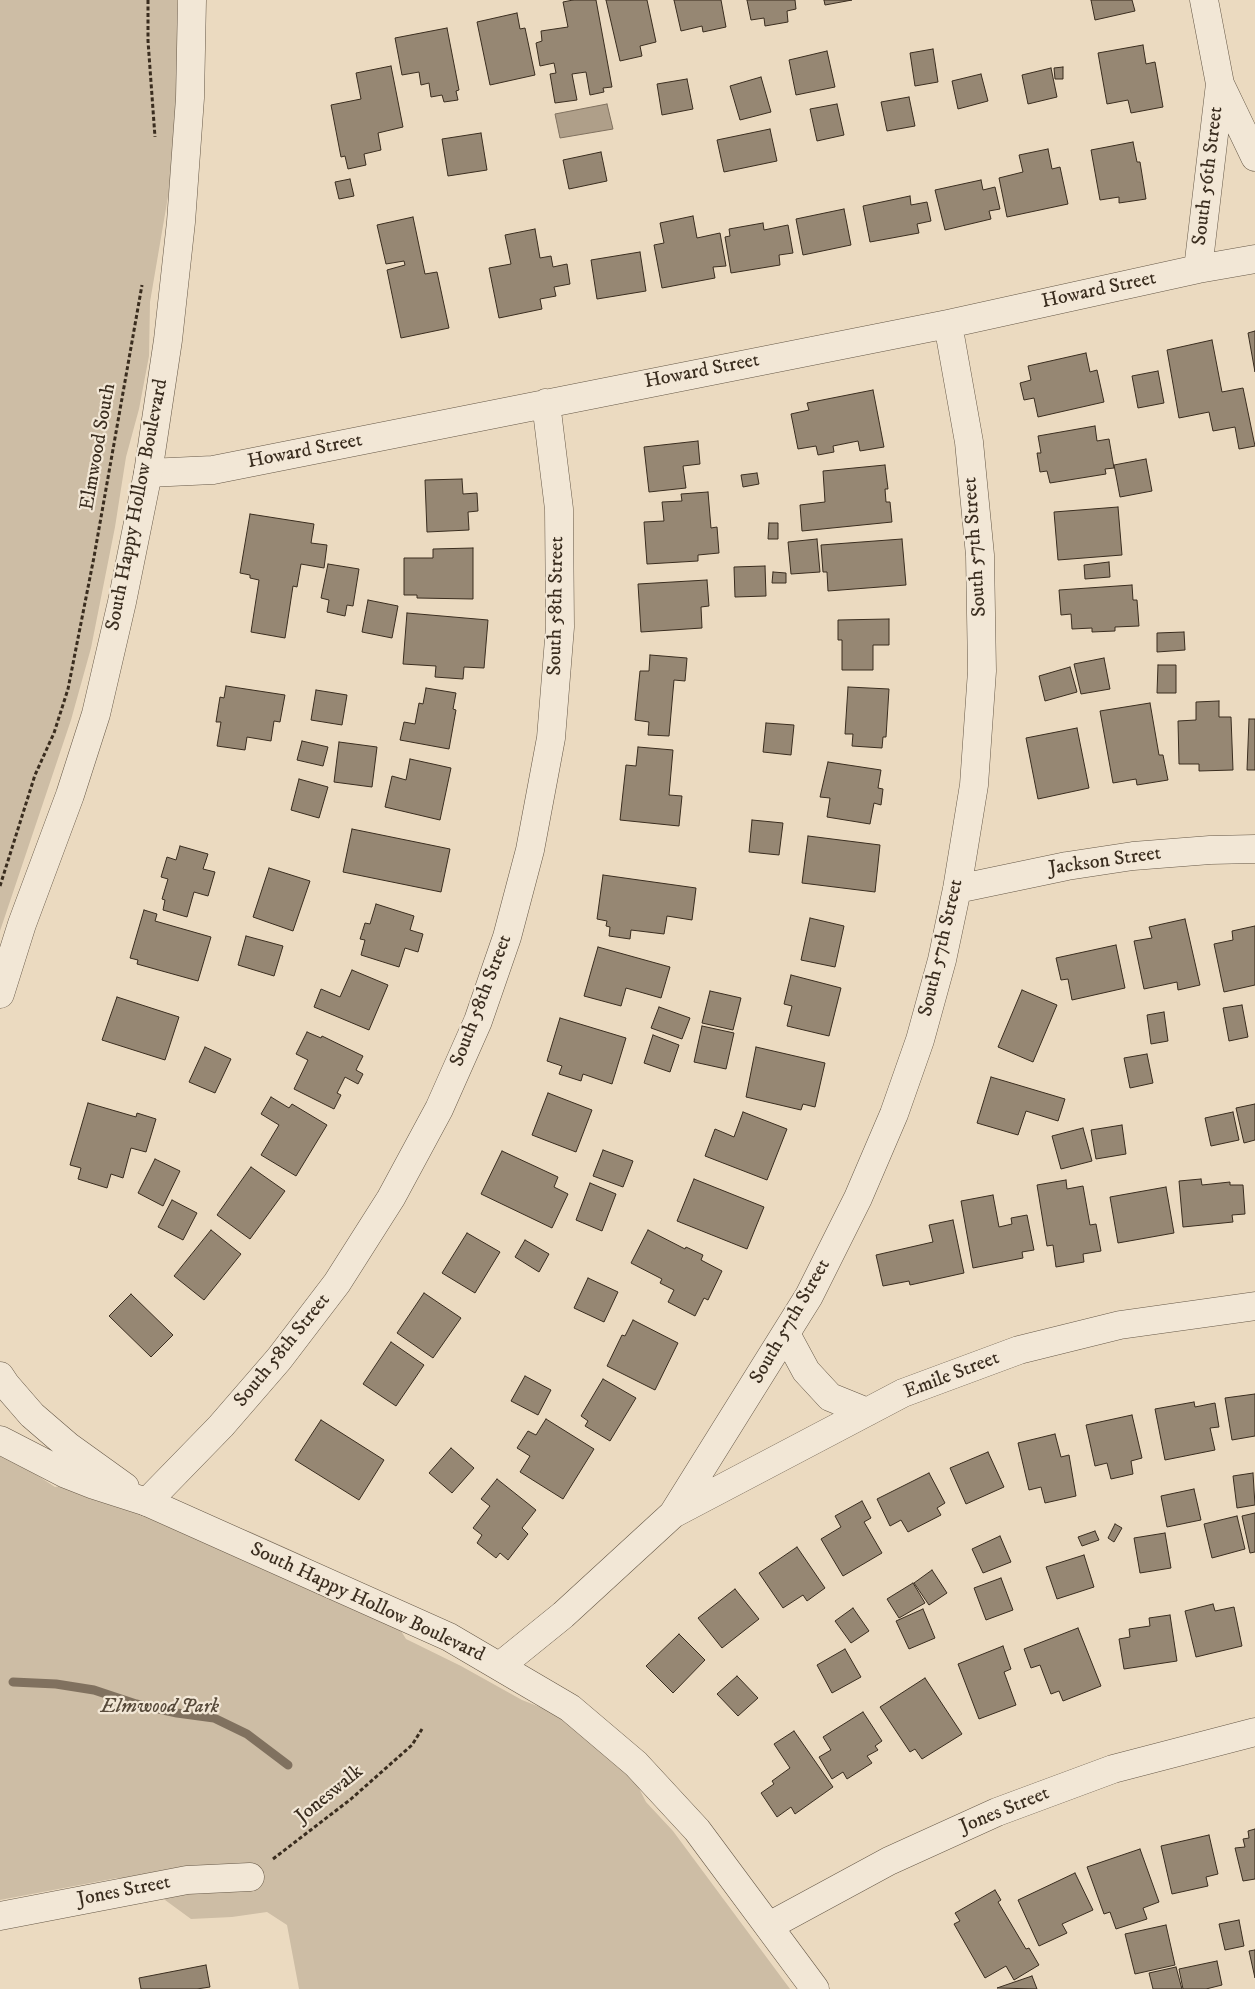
<!DOCTYPE html>
<html>
<head>
<meta charset="utf-8">
<style>
  body { margin:0 }
  canvas { display:block; background:#ebdac0 }
</style>
</head>
<body>
<canvas width="1255" height="1989"></canvas>
<script>
const c = document.querySelector('canvas').getContext('2d');
c.lineJoin = 'round';
function fillPath(path, color) { c.fillStyle = color; c.fill(path, 'evenodd'); }
const shape = rows => new Path2D(rows.map(r => 'M' + r).join(''));
function stroke(path, color, width, dash) { c.strokeStyle = color; c.lineWidth = width; c.lineCap = dash ? 'butt' : 'round'; c.setLineDash(dash || []); c.stroke(path); }
function write(font, color, halo, rows, align = 'center') {
  c.font = font + ' "IM FELL DW Pica",serif'; c.lineWidth = 4.5; c.setLineDash([]); c.textBaseline = 'middle'; c.strokeStyle = halo; c.fillStyle = color; for (const [text, x, y, turn = 0] of rows) {
    c.save(); c.translate(x, y); c.rotate((+turn || 0) * Math.PI / 180); c.textAlign = isNaN(turn) ? turn : align; if (halo) c.strokeText(text, 0, 0); c.fillText(text, 0, 0); c.restore();
  }
}
fillPath(shape([
  [0,0,177,0,178,72,171,179,150,302,149,356,139,409,126,457,115,527,91,648,71,720,0,931],
  [0,1451,55,1487,66,1485,203,1516,251,1532,300,1554,351,1581,393,1618,406,1639,461,1666,522,1700,555,1713,626,1763,646,1802,673,1831,790,1989,299,1989,287,1925,267,1912,232,1917,191,1919,135,1878,117,1878,0,1900]
]), '#cdbda5');
const water = shape([
  [607,104,613,129,560,138,555,114,607,104]
]);
fillPath(water, '#af9f89');
stroke(water, '#80715f', 1);
stroke(shape([
  [13,1682,56,1684,94,1690,136,1704,177,1713,214,1718,247,1734,288,1765]
]), '#80715f', 9);
const building = shape([
  [573,0,596,0,612,87,603,88,604,92,590,95,586,72,572,74,577,100,555,103,550,74,556,73,554,63,540,66,536,43,542,41,541,31,568,27,563,2,573,0],
  [606,0,647,0,656,42,640,46,642,56,620,61,606,0],
  [674,0,721,0,726,27,703,32,702,26,681,31,674,0],
  [747,0,795,0,796,9,787,11,788,22,765,26,764,18,751,20,747,0],
  [824,0,852,0,825,5,824,0],
  [1091,0,1132,0,1135,11,1095,20,1091,0],
  [517,13,520,29,525,28,535,75,490,85,477,22,517,13],
  [447,28,459,90,456,91,458,100,444,102,442,95,431,97,429,83,421,85,419,72,402,75,395,38,447,28],
  [1143,45,1146,64,1155,62,1163,107,1131,113,1128,100,1107,104,1098,53,1143,45],
  [933,49,938,82,915,86,910,53,933,49],
  [827,51,835,87,796,95,789,60,827,51],
  [391,66,403,127,378,133,381,150,364,154,366,165,348,169,345,156,341,157,331,105,361,99,356,73,391,66],
  [1063,67,1063,79,1055,79,1054,68,1063,67],
  [1051,68,1057,97,1028,104,1022,75,1051,68],
  [981,74,988,101,958,109,952,81,981,74],
  [761,77,771,112,740,120,730,86,761,77],
  [687,79,693,109,662,115,657,84,687,79],
  [909,97,915,126,887,131,881,102,909,97],
  [837,104,844,135,817,141,810,109,837,104],
  [770,129,777,161,724,172,717,140,770,129],
  [481,133,487,170,448,176,442,139,481,133],
  [1133,142,1137,162,1140,162,1146,199,1119,203,1119,197,1100,200,1091,150,1133,142],
  [1048,149,1052,169,1060,167,1068,204,1007,217,999,178,1023,172,1019,155,1048,149],
  [601,152,607,181,569,189,563,160,601,152],
  [350,179,354,196,339,199,335,182,350,179],
  [981,180,983,190,995,187,1000,209,989,211,991,219,945,230,935,190,981,180],
  [910,196,911,205,927,202,931,221,917,224,919,233,870,242,863,206,910,196],
  [844,209,851,245,803,255,796,219,844,209],
  [693,216,697,238,720,233,726,266,713,267,715,278,662,288,654,245,664,243,660,223,693,216],
  [413,217,425,274,437,272,449,328,401,338,387,270,405,265,404,261,386,264,377,225,413,217],
  [763,223,764,230,788,225,793,253,779,255,780,265,731,273,725,237,730,236,729,229,763,223],
  [535,229,540,258,551,256,553,267,567,264,570,284,554,287,556,296,540,299,542,309,499,318,489,268,511,264,505,235,535,229],
  [640,252,646,291,597,299,591,260,640,252],
  [1255,331,1255,372,1248,333,1255,331],
  [1212,340,1222,392,1243,388,1255,446,1239,449,1235,427,1213,431,1209,412,1179,418,1167,350,1212,340],
  [1086,353,1090,372,1097,370,1104,402,1038,417,1034,398,1024,400,1020,383,1031,380,1028,366,1086,353],
  [1158,371,1164,403,1138,408,1132,376,1158,371],
  [873,390,884,447,860,451,858,441,833,446,834,452,818,455,816,446,798,449,791,414,809,410,807,403,873,390],
  [1095,426,1097,441,1109,439,1114,468,1105,469,1106,474,1050,483,1047,471,1040,472,1037,453,1041,453,1038,436,1095,426],
  [698,441,700,464,683,466,686,488,649,492,644,447,698,441],
  [1146,459,1152,491,1120,497,1114,465,1146,459],
  [885,465,888,489,885,489,886,502,890,502,892,522,802,531,800,505,825,502,823,471,885,465],
  [757,473,759,484,743,487,741,475,757,473],
  [462,479,463,494,477,493,478,511,468,512,469,530,427,532,425,480,462,479],
  [708,492,711,528,717,527,719,553,698,555,698,561,647,564,644,522,664,521,662,502,682,501,681,494,708,492],
  [1118,507,1122,555,1058,560,1054,512,1118,507],
  [250,514,314,524,311,543,327,545,324,568,301,564,297,587,293,586,285,638,251,632,259,580,250,578,250,575,240,573,250,514],
  [769,523,778,523,778,539,768,539,769,523],
  [817,539,820,572,791,574,788,542,817,539],
  [902,539,906,585,828,591,827,572,823,572,821,545,902,539],
  [473,548,473,599,417,598,417,595,404,595,404,558,433,558,433,549,473,548],
  [1109,562,1110,577,1085,579,1084,565,1109,562],
  [328,564,359,569,353,606,347,605,345,616,327,612,329,600,321,598,328,564],
  [765,566,766,596,735,597,734,567,765,566],
  [773,572,786,573,786,583,772,583,773,572],
  [707,580,709,606,701,607,702,628,641,632,638,584,707,580],
  [1132,585,1133,600,1137,600,1139,626,1115,627,1115,631,1092,632,1092,628,1072,629,1071,614,1061,615,1059,590,1132,585],
  [368,600,398,606,392,638,362,632,368,600],
  [407,613,488,620,484,668,464,667,463,679,435,677,436,666,403,664,407,613],
  [889,619,889,645,873,645,873,670,842,670,842,640,838,640,838,620,889,619],
  [1184,632,1185,650,1157,652,1157,633,1184,632],
  [650,655,687,658,685,681,674,680,669,736,648,735,649,722,635,720,640,671,649,671,650,655],
  [1104,658,1110,689,1081,694,1074,664,1104,658],
  [1158,665,1176,665,1176,693,1157,693,1158,665],
  [1070,667,1077,692,1045,701,1039,676,1070,667],
  [226,686,285,695,280,722,274,721,271,741,247,737,245,750,217,746,221,722,216,722,220,697,224,698,226,686],
  [848,687,889,689,886,737,883,737,882,748,852,746,853,734,845,734,848,687],
  [426,688,456,693,453,709,456,710,449,749,400,740,404,722,415,724,419,703,423,704,426,688],
  [316,690,347,695,342,725,311,720,316,690],
  [1219,701,1219,717,1231,717,1233,770,1199,771,1199,764,1179,764,1178,721,1196,720,1196,702,1219,701],
  [1150,703,1159,755,1163,755,1168,780,1137,785,1136,779,1113,783,1100,711,1150,703],
  [1249,719,1255,719,1255,770,1247,770,1249,719],
  [766,723,794,725,791,755,763,752,766,723],
  [1077,728,1089,788,1038,799,1026,738,1077,728],
  [302,741,328,747,323,766,297,760,302,741],
  [339,742,377,747,372,787,334,782,339,742],
  [638,747,673,750,669,795,682,796,679,826,620,820,626,765,636,766,638,747],
  [410,759,451,768,440,820,385,807,392,776,406,780,410,759],
  [828,762,881,770,878,788,883,789,881,805,874,803,870,824,827,817,830,798,820,797,828,762],
  [299,779,328,787,319,818,291,810,299,779],
  [752,820,783,823,779,855,749,852,752,820],
  [352,829,450,849,441,892,343,872,352,829],
  [808,836,880,845,875,892,802,883,808,836],
  [180,846,208,854,203,869,215,872,208,896,194,892,187,917,163,910,165,900,162,899,168,879,161,877,167,857,176,860,180,846],
  [269,868,310,881,293,931,253,917,269,868],
  [603,875,696,888,692,920,667,916,664,934,631,930,630,939,609,936,610,927,606,926,607,921,597,919,603,875],
  [376,904,414,916,410,930,423,934,418,952,405,948,399,967,361,955,365,940,360,939,365,923,370,924,376,904],
  [144,910,157,914,155,921,211,937,198,981,137,964,138,960,130,958,144,910],
  [810,918,844,926,835,967,801,960,810,918],
  [1185,919,1200,985,1178,990,1177,982,1144,989,1134,941,1152,938,1149,927,1185,919],
  [1255,926,1255,985,1224,992,1214,944,1233,940,1232,931,1255,926],
  [246,936,283,946,274,976,238,965,246,936],
  [1116,945,1125,988,1072,1000,1068,979,1061,980,1056,958,1116,945],
  [598,947,670,967,661,998,626,988,621,1006,584,996,598,947],
  [352,970,388,985,369,1030,314,1007,321,989,340,997,352,970],
  [791,975,841,988,829,1036,787,1026,792,1006,784,1004,791,975],
  [1022,990,1057,1005,1033,1062,998,1047,1022,990],
  [710,991,741,998,733,1030,702,1023,710,991],
  [117,997,179,1017,165,1060,102,1040,117,997],
  [1242,1005,1248,1037,1229,1041,1223,1008,1242,1005],
  [659,1007,690,1018,682,1039,651,1028,659,1007],
  [1164,1012,1168,1041,1151,1044,1147,1015,1164,1012],
  [560,1018,626,1038,612,1084,583,1074,581,1081,559,1074,562,1066,547,1061,560,1018],
  [702,1026,734,1033,726,1069,694,1062,702,1026],
  [307,1032,321,1038,322,1036,363,1056,356,1070,363,1074,358,1084,345,1077,337,1093,341,1095,334,1109,294,1089,308,1060,296,1054,307,1032],
  [653,1035,679,1045,670,1072,644,1063,653,1035],
  [205,1047,231,1059,215,1093,189,1082,205,1047],
  [756,1047,825,1063,815,1107,803,1104,801,1110,746,1097,756,1047],
  [1147,1054,1153,1083,1130,1088,1124,1058,1147,1054],
  [991,1077,1065,1099,1058,1121,1026,1111,1018,1135,977,1123,991,1077],
  [548,1093,592,1110,576,1152,532,1135,548,1093],
  [271,1097,289,1108,292,1104,327,1125,296,1176,261,1155,279,1125,261,1114,271,1097],
  [88,1103,136,1117,137,1113,156,1119,146,1152,131,1148,123,1178,111,1174,107,1188,78,1179,81,1168,70,1165,88,1103],
  [1255,1104,1255,1140,1244,1143,1236,1108,1255,1104],
  [743,1112,787,1129,767,1180,705,1156,715,1129,734,1137,743,1112],
  [1233,1112,1239,1140,1211,1146,1205,1118,1233,1112],
  [1122,1125,1126,1154,1096,1159,1091,1130,1122,1125],
  [1083,1128,1092,1161,1061,1169,1052,1136,1083,1128],
  [603,1150,633,1161,623,1187,593,1176,603,1150],
  [502,1151,558,1177,554,1187,568,1194,552,1228,481,1194,502,1151],
  [155,1159,180,1171,163,1206,138,1193,155,1159],
  [251,1167,285,1191,250,1239,217,1215,251,1167],
  [694,1179,764,1207,747,1249,677,1221,694,1179],
  [1201,1179,1202,1185,1230,1182,1230,1185,1243,1185,1245,1214,1232,1215,1233,1222,1183,1227,1179,1181,1201,1179],
  [1066,1180,1067,1189,1083,1186,1090,1225,1096,1224,1101,1251,1083,1254,1084,1262,1056,1267,1053,1245,1047,1246,1037,1185,1066,1180],
  [590,1183,616,1194,602,1231,576,1220,590,1183],
  [1166,1187,1174,1233,1118,1243,1110,1197,1166,1187],
  [993,1195,999,1227,1012,1224,1011,1218,1027,1215,1034,1250,1022,1252,1023,1258,973,1268,961,1201,993,1195],
  [172,1200,197,1213,183,1240,158,1227,172,1200],
  [953,1220,964,1273,910,1285,909,1281,883,1286,876,1255,933,1242,929,1225,953,1220],
  [211,1230,241,1254,204,1300,174,1276,211,1230],
  [648,1230,685,1249,686,1247,703,1255,701,1260,722,1271,708,1300,704,1298,695,1316,668,1302,674,1290,660,1283,662,1279,631,1263,648,1230],
  [467,1233,500,1252,475,1293,442,1273,467,1233],
  [525,1240,549,1254,539,1272,515,1257,525,1240],
  [588,1278,618,1292,604,1322,574,1308,588,1278],
  [424,1293,461,1318,433,1358,397,1333,424,1293],
  [131,1294,173,1335,151,1357,109,1316,131,1294],
  [633,1320,678,1343,655,1390,607,1366,622,1335,625,1336,633,1320],
  [391,1342,424,1365,396,1406,363,1384,391,1342],
  [525,1376,551,1390,538,1415,511,1401,525,1376],
  [603,1379,636,1398,610,1441,585,1426,588,1421,581,1416,603,1379],
  [1255,1394,1255,1436,1232,1440,1225,1398,1255,1394],
  [1194,1402,1195,1407,1215,1403,1219,1427,1210,1428,1215,1450,1165,1460,1155,1409,1194,1402],
  [1132,1415,1142,1458,1131,1461,1133,1474,1111,1479,1107,1463,1095,1466,1086,1425,1132,1415],
  [546,1419,594,1449,563,1499,520,1472,530,1456,517,1448,528,1431,536,1435,546,1419],
  [321,1420,384,1460,359,1500,295,1460,321,1420],
  [1055,1434,1061,1457,1069,1455,1076,1496,1045,1503,1041,1487,1029,1490,1018,1443,1055,1434],
  [451,1448,474,1468,452,1493,429,1473,451,1448],
  [988,1452,1004,1487,966,1504,950,1468,988,1452],
  [929,1473,945,1503,937,1508,941,1515,908,1532,901,1520,890,1526,877,1499,929,1473],
  [1253,1473,1255,1505,1237,1508,1233,1476,1253,1473],
  [497,1479,536,1510,522,1528,528,1534,508,1560,500,1553,496,1558,477,1543,482,1535,473,1528,490,1506,481,1499,497,1479],
  [1194,1489,1201,1520,1167,1527,1161,1496,1194,1489],
  [862,1501,871,1518,864,1522,882,1553,843,1576,821,1539,841,1527,835,1516,862,1501],
  [1255,1513,1255,1552,1250,1553,1242,1516,1255,1513],
  [1237,1516,1245,1549,1212,1558,1204,1524,1237,1516],
  [1115,1524,1122,1528,1114,1542,1108,1538,1115,1524],
  [1095,1531,1099,1540,1082,1546,1078,1537,1095,1531],
  [1165,1533,1171,1568,1140,1573,1134,1538,1165,1533],
  [1000,1536,1011,1562,983,1573,972,1549,1000,1536],
  [797,1547,825,1588,807,1601,803,1595,783,1608,759,1573,797,1547],
  [1084,1555,1094,1587,1057,1599,1046,1567,1084,1555],
  [932,1570,947,1593,929,1605,914,1583,932,1570],
  [1001,1578,1013,1610,986,1620,974,1588,1001,1578],
  [913,1583,925,1603,899,1618,887,1599,913,1583],
  [735,1589,759,1619,722,1648,698,1618,735,1589],
  [1213,1604,1215,1611,1234,1607,1242,1646,1196,1657,1185,1611,1213,1604],
  [853,1608,869,1631,851,1643,835,1621,853,1608],
  [923,1609,935,1638,909,1649,896,1621,923,1609],
  [1170,1615,1177,1661,1124,1669,1119,1639,1130,1637,1129,1629,1150,1626,1149,1618,1170,1615],
  [1078,1628,1101,1686,1063,1701,1059,1691,1051,1694,1040,1665,1031,1668,1024,1649,1078,1628],
  [679,1634,705,1660,673,1693,646,1666,679,1634],
  [1003,1646,1011,1669,1004,1672,1016,1705,979,1719,958,1664,1003,1646],
  [845,1649,861,1677,832,1693,817,1665,845,1649],
  [737,1676,758,1698,738,1716,717,1694,737,1676],
  [925,1678,962,1734,922,1759,915,1749,910,1752,880,1707,925,1678],
  [863,1712,882,1741,875,1746,878,1750,867,1756,872,1763,847,1779,843,1772,832,1779,819,1757,831,1750,823,1737,863,1712],
  [794,1731,833,1787,795,1814,791,1807,777,1817,761,1793,774,1784,772,1781,790,1768,774,1744,794,1731],
  [1255,1829,1255,1879,1243,1881,1235,1848,1245,1847,1243,1839,1249,1838,1248,1831,1255,1829],
  [1209,1835,1218,1874,1206,1877,1208,1886,1172,1894,1161,1846,1209,1835],
  [1140,1849,1159,1902,1143,1908,1147,1919,1116,1929,1110,1912,1104,1914,1087,1867,1140,1849],
  [1075,1873,1093,1910,1062,1924,1067,1933,1039,1946,1018,1900,1075,1873],
  [995,1890,1001,1900,998,1902,1026,1949,1029,1948,1039,1965,1014,1980,1006,1966,985,1978,954,1924,960,1921,955,1913,995,1890],
  [1239,1920,1244,1946,1225,1950,1219,1924,1239,1920],
  [1166,1925,1175,1965,1135,1974,1125,1934,1166,1925],
  [1255,1950,1255,1978,1249,1951,1255,1950],
  [1217,1961,1222,1985,1206,1989,1183,1989,1179,1969,1217,1961],
  [206,1965,210,1987,197,1989,141,1989,139,1978,206,1965],
  [1176,1967,1182,1989,1153,1989,1149,1973,1176,1967],
  [1032,1976,1037,1989,997,1988,1032,1976]
]);
fillPath(building, '#968773');
stroke(building, '#3a2d1f', 1);
const minor = shape([
  [1204,0,1220,84,1255,157],
  [1198,269,1220,84],
  [148,473,213,470,948,324,1198,269,1255,259],
  [957,889,1067,866,1133,856,1210,850,1255,849],
  [786,1334,806,1371,830,1397,867,1412],
  [147,1502,221,1426,279,1359,337,1283,391,1198,439,1109,478,1021,507,937,530,850,551,738,560,627,559,509,546,403],
  [673,1514,809,1296,858,1198,894,1114,920,1040,942,960,957,889,974,785,982,671,980,555,969,442,948,324],
  [500,1666,563,1615,673,1514,903,1393,1019,1350,1120,1325,1255,1306],
  [0,1916,187,1880,250,1877],
  [769,1926,889,1861,997,1812,1113,1769,1255,1732]
]);
const tertiary = shape([
  [0,994,22,924,70,795,96,714,122,602,148,473,168,340,181,222,190,98,192,0],
  [0,1376,6,1385,32,1415,68,1446,125,1487],
  [0,1440,66,1474,94,1485,147,1502,449,1637,570,1708,636,1764,697,1830,815,1989]
]);
stroke(minor, '#665847', 29);
stroke(tertiary, '#665847', 29);
stroke(shape([
  [148,0,148,41,155,137],
  [0,886,35,775,54,733,68,689,94,557,142,285],
  [273,1859,351,1799,412,1745,422,1729]
]), '#3a2d1f', 3, [4, 2.5]);
stroke(minor, '#f2e7d6', 28);
stroke(tertiary, '#f2e7d6', 28);
write('20px', '#3a2d1f', '#f2e7d6', [
  ["South 56th Street",1209,176,-83],
  ["Howard Street",1099,291,-12],
  ["Howard Street",702,372,-11],
  ["Elmwood South",99,447,-80],
  ["Howard Street",305,452,-11],
  ["South Happy Hollow Boulevard",138,505,-79],
  ["South 57th Street",976,547,-94],
  ["South 58th Street",557,606,-89],
  ["Jackson Street",1105,862,-8],
  ["South 57th Street",942,948,-77],
  ["South 58th Street",482,1001,-69],
  ["South 57th Street",791,1322,-60],
  ["South 58th Street",283,1351,-51],
  ["Emile Street",952,1376,-21],
  ["South Happy Hollow Boulevard",367,1603,25],
  ["Joneswalk",330,1795,-39],
  ["Jones Street",1005,1811,-22],
  ["Jones Street",124,1892,-11]
]);
write('italic 20px', '#574a3a', '#f2e7d6', [
  ["Elmwood Park",160,1708]
]);
</script>
</body>
</html>
